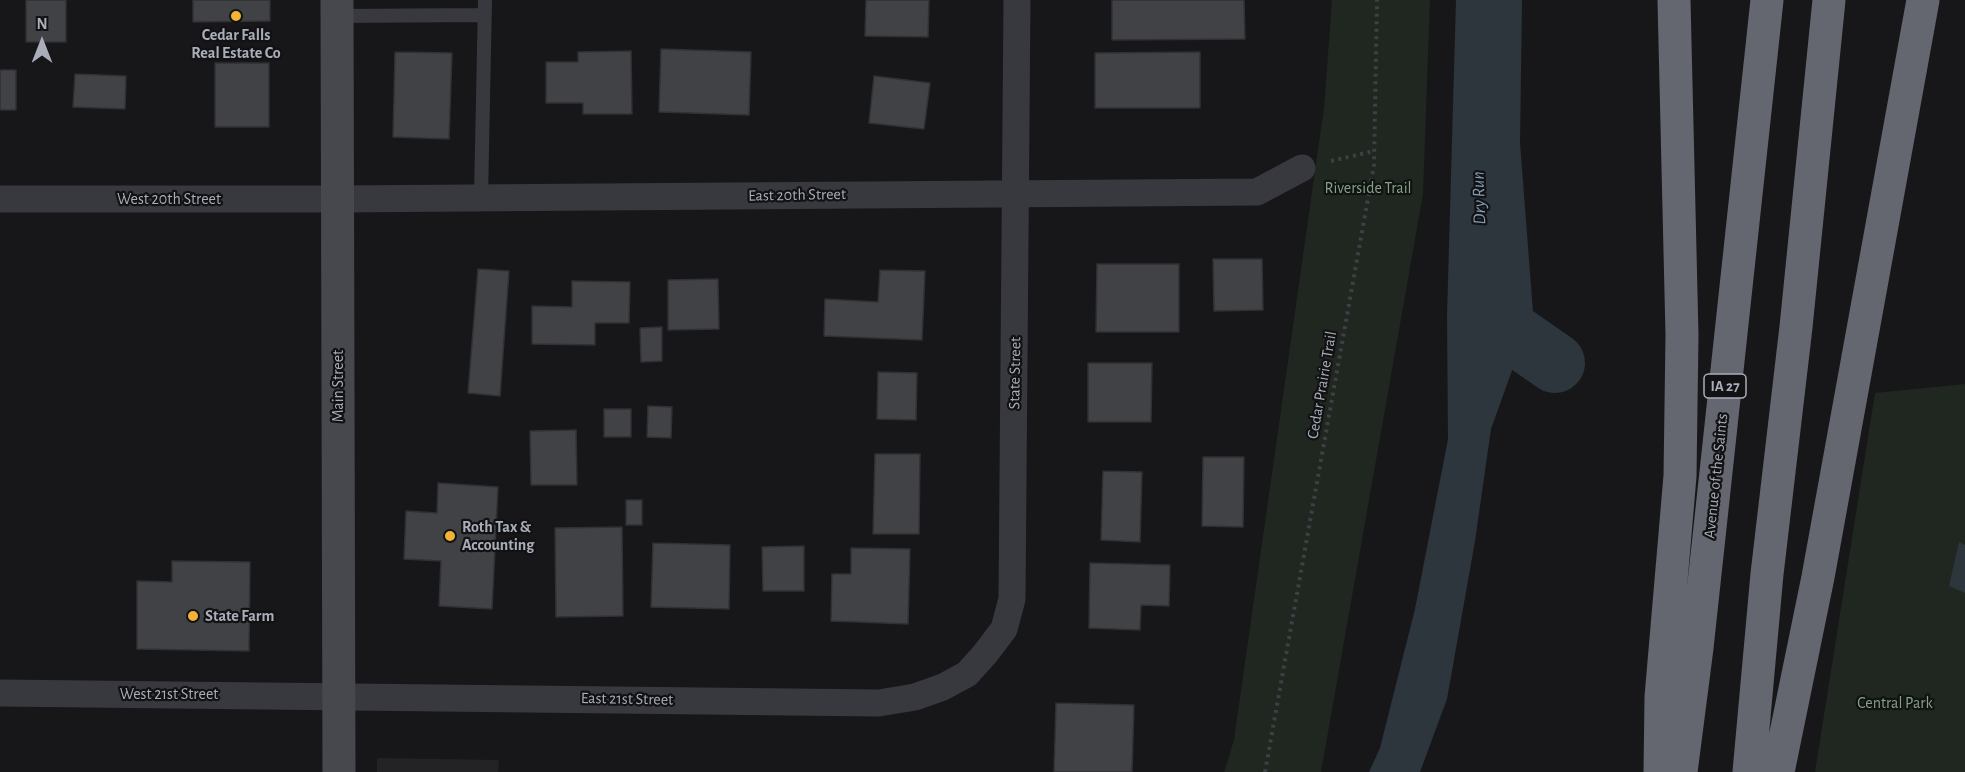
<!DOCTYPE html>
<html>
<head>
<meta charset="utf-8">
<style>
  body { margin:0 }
  #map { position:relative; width:1965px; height:772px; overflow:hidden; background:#171719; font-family:"Alegreya Sans",sans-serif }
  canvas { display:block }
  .north { position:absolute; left:12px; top:12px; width:60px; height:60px; -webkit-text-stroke:4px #121214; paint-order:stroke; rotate:0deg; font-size:16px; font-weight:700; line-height:24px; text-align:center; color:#a9aeb9 }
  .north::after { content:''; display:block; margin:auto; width:21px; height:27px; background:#a9aeb9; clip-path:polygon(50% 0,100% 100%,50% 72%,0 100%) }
</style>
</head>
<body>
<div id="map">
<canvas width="1965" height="772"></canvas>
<div class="north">N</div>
</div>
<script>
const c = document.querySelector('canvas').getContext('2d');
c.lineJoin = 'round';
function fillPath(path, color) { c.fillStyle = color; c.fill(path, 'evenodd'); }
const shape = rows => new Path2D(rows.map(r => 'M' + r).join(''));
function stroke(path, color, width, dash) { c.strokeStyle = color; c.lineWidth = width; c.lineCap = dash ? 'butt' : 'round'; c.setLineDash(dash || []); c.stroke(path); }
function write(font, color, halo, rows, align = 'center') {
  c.font = font + ' "Alegreya Sans",sans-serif'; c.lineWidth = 4.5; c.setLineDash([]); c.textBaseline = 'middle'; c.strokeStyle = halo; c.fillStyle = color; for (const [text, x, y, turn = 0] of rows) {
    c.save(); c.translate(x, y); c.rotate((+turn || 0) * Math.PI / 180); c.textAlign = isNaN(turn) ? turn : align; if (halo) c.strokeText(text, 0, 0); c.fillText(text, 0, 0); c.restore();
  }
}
fillPath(shape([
  [377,758,499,760,498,772,377,772]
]), '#232326');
fillPath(shape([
  [1332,0,1430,0,1423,194,1321,772,1224,772,1234,740,1324,108],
  [1965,384,1965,772,1815,772,1875,393]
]), '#1f2720');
fillPath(shape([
  [1456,0,1522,0,1520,143,1533,312,1491,429,1475,541,1447,699,1420,772,1369,772,1380,748,1415,609,1448,439,1447,316],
  [1959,542,1965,545,1965,593,1949,586]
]), '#2d363d');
stroke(shape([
  [1486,272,1496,322,1555,363]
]), '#2d363d', 60);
const building = shape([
  [26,0,66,0,66,42,26,42,26,0],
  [193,0,270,0,270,21,193,22,193,0],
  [866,0,929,0,928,37,865,36,866,0],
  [1112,0,1244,0,1245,39,1112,40,1112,0],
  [661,49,751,52,749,115,659,112,661,49],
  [631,51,632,114,583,114,583,103,546,103,546,62,578,62,578,52,631,51],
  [395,52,452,53,449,139,393,137,395,52],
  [1200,52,1200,108,1095,108,1095,53,1200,52],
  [215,63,269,63,269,127,215,127,215,63],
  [0,70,16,70,16,110,0,110,0,70],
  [75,74,126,76,125,109,73,107,75,74],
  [874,76,930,83,924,129,869,123,874,76],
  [1213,259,1262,259,1263,310,1214,311,1213,259],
  [1097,264,1179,264,1179,332,1096,332,1097,264],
  [478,269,509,271,500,396,468,393,478,269],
  [880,270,925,271,922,340,824,336,825,299,878,302,880,270],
  [718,279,719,329,668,330,668,280,718,279],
  [572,281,630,282,629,323,595,323,595,345,532,344,532,306,572,307,572,281],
  [662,327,662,361,641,362,640,328,662,327],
  [1088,363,1152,363,1151,422,1088,422,1088,363],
  [878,372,917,373,916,420,877,419,878,372],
  [648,406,672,407,671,438,647,437,648,406],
  [604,409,631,409,631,437,604,437,604,409],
  [576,430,577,485,531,485,530,431,576,430],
  [875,454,920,454,919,534,873,534,875,454],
  [1203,457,1244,457,1243,527,1202,526,1203,457],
  [1103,471,1142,472,1140,542,1101,540,1103,471],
  [438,483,498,487,492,609,439,606,441,561,404,559,406,511,437,513,438,483],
  [626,500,642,500,642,525,626,525,626,500],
  [622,527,623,616,556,617,555,528,622,527],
  [653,543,730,545,729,609,651,607,653,543],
  [804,546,804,591,763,591,762,547,804,546],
  [851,548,910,549,908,624,831,621,832,574,851,574,851,548],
  [172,561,250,562,249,651,137,649,137,581,172,582,172,561],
  [1090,563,1170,565,1169,606,1141,605,1140,630,1089,628,1090,563],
  [1056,703,1134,705,1132,772,1054,772,1056,703]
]);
fillPath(building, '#414246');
stroke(building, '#313135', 1.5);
stroke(shape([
  [1331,161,1374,151],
  [1265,772,1374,165,1377,0]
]), '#3e4045', 4, [3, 4.5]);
stroke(shape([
  [337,16,485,15],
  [481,198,485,0]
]), '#38393e', 14);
stroke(shape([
  [0,199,337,199,1257,192,1302,168],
  [0,693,879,703,915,697,943,687,967,674,985,654,1004,629,1012,599,1017,0]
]), '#38393e', 27);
stroke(shape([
  [337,0,339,772]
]), '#46484e', 33);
stroke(shape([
  [1660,772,1661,697,1680,476,1682,335,1674,0],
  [1681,772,1697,648,1767,0],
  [1749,772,1767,574,1796,327,1829,0],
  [1778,772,1818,577,1923,0]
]), '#64676f', 33);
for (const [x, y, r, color] of [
  [236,16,6,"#f1b237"],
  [450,536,6,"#f1b237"],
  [193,616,6,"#f1b237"]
]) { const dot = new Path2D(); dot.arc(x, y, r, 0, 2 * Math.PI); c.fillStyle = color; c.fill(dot); stroke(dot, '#121214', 2); }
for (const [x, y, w] of [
  [1725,386,42]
]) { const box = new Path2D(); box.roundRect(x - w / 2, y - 12, w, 24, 4.5); c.fillStyle = '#121214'; c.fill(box); stroke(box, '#a9aeb9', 1.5); }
write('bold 15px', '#a9aeb9', null, [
  ["IA 27",1725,386]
]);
write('bold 16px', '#a9aeb9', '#121214', [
  ["Cedar Falls",236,35,"center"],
  ["Real Estate Co",236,53,"center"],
  ["Roth Tax &",462,527],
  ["Accounting",462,545],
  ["State Farm",205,616]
], 'left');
write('16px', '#81a483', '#121214', [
  ["Riverside Trail",1368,188],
  ["Central Park",1895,703]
]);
write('16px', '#a9aeb9', '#121214', [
  ["East 20th Street",797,195,-1],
  ["West 20th Street",169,199],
  ["State Street",1015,373,-89],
  ["Cedar Prairie Trail",1322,385,-80],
  ["Main Street",338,386,-90],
  ["Avenue of the Saints",1716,476,-84],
  ["West 21st Street",169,694],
  ["East 21st Street",627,699,1]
]);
write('italic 18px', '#819cb4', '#121214', [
  ["Dry Run",1479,198,-92]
]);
</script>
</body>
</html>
